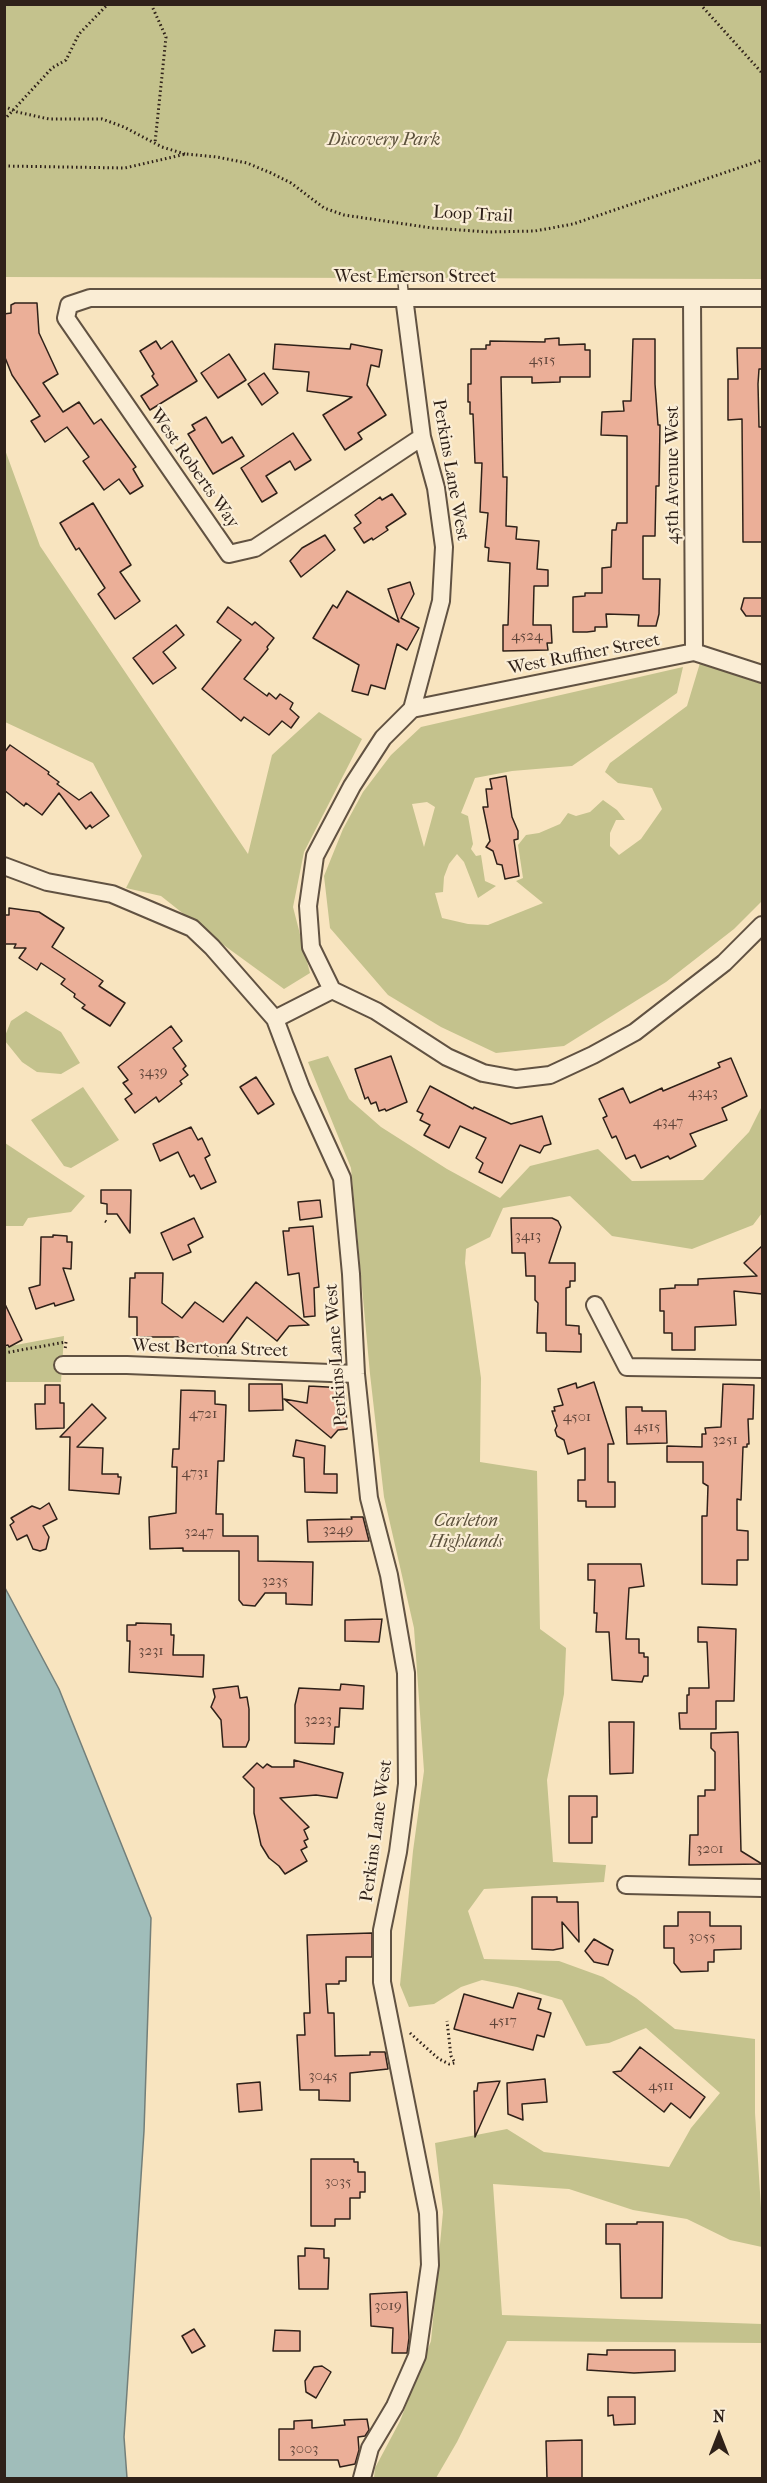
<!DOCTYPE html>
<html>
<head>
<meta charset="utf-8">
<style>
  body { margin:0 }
  #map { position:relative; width:767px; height:2483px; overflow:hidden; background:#f8e4bf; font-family:"IM FELL French Canon",serif }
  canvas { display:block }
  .frame { position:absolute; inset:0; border:6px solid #2f2119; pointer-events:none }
  .north { position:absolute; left:689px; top:2405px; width:60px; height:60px; -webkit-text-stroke:4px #faedd5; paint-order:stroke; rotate:0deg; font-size:16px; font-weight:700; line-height:24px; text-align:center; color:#2f2119 }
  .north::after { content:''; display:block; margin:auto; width:21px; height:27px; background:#2f2119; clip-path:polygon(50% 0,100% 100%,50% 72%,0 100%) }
</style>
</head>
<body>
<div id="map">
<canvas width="767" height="2483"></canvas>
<div class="frame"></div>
<div class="north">N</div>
</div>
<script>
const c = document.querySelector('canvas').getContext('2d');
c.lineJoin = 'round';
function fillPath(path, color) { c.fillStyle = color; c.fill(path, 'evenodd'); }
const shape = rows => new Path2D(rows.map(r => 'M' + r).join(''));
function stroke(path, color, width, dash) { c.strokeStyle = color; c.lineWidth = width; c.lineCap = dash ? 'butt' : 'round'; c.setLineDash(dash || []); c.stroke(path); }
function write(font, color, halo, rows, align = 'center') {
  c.font = font + ' "IM FELL French Canon",serif'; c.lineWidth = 4.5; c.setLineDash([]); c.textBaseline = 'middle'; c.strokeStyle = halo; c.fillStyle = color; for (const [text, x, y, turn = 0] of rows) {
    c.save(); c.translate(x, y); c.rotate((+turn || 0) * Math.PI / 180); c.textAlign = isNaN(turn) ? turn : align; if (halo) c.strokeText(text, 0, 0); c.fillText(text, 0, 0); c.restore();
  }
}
fillPath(shape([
  [5,5,762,5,762,279,5,277],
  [4,447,40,546,248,854,272,755,319,712,362,739,304,852,293,907,310,973,284,989,214,938,161,896,126,888,142,856,93,763,5,722],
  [700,663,762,684,762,901,734,929,666,982,564,1046,496,1053,441,1027,388,995,330,928,324,876,343,829,363,792,391,755,421,727,683,667,677,693,572,766,512,771,475,778,461,813,468,816,473,844,471,849,476,856,481,855,485,881,496,886,478,898,464,862,457,854,449,864,444,877,443,892,435,893,442,918,468,924,488,925,543,903,516,881,523,878,518,845,526,835,539,833,560,824,568,813,576,816,590,812,603,800,617,810,625,820,616,820,610,833,610,846,619,855,641,839,662,809,652,788,618,783,605,772,610,763,687,706],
  [427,802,435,807,424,847,412,804],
  [26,1011,61,1032,80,1063,61,1074,37,1072,22,1062,5,1041,5,1036,11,1021],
  [328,1056,349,1099,381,1127,447,1169,500,1198,530,1166,598,1149,632,1181,703,1180,749,1132,762,1106,762,1213,753,1225,692,1249,612,1236,570,1196,503,1208,490,1237,466,1249,465,1263,481,1378,480,1462,537,1471,540,1629,566,1648,564,1694,547,1780,553,1862,606,1865,604,1882,484,1889,468,1911,484,1959,559,1961,603,1977,636,1998,675,2029,755,2039,755,2113,762,2224,762,2247,730,2240,687,2219,633,2210,569,2189,493,2184,502,2315,762,2324,762,2343,507,2341,457,2442,436,2478,374,2478,375,2468,400,2421,431,2341,443,2212,435,2143,507,2129,544,2152,669,2167,691,2128,720,2093,646,2028,609,2043,586,2046,562,2000,517,1987,482,1980,461,1987,434,2004,409,2007,400,1985,413,1851,424,1771,414,1628,384,1497,370,1374,351,1168,308,1062],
  [83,1087,119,1140,71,1168,64,1166,31,1120],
  [4,1143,5,1143,85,1196,71,1212,28,1218,23,1226,5,1226],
  [64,1336,61,1382,5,1382,5,1347]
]), '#c4c28d');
const water = shape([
  [4,1586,59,1689,151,1918,144,2131,124,2437,127,2478,5,2478,4,1586]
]);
fillPath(water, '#a0bdba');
stroke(water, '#737f7a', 1.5);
const building = shape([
  [15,303,37,303,39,333,58,374,43,383,63,412,79,402,94,424,101,419,136,467,133,469,143,486,130,494,119,479,104,490,83,461,89,457,67,427,45,442,31,421,40,416,12,375,4,355,4,314,11,313,11,305,15,303],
  [559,338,559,345,585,344,585,350,590,350,590,377,560,377,560,382,532,383,532,377,501,377,503,477,507,477,506,526,517,527,516,539,539,541,537,569,548,570,548,586,534,586,533,625,551,625,552,643,547,643,548,650,503,651,503,625,508,625,510,563,488,561,489,548,485,547,488,513,480,512,482,463,475,463,473,414,470,414,470,402,468,402,468,384,471,384,471,349,486,349,486,345,490,345,490,341,545,342,545,339,559,338],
  [633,339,655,339,655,384,658,425,660,425,659,486,656,486,655,536,643,536,643,579,660,579,659,614,656,626,638,626,639,615,606,614,607,627,595,627,595,631,587,632,573,632,573,597,585,596,585,593,602,593,602,568,611,567,612,530,616,530,617,523,627,523,627,436,601,435,602,412,624,411,623,401,631,401,633,339],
  [156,341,161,349,172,341,197,381,150,410,141,396,158,385,152,376,154,374,140,351,156,341],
  [275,344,350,349,351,344,382,350,379,367,371,365,367,385,386,415,358,433,362,439,345,450,323,415,352,397,307,391,309,372,273,369,275,344],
  [737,348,762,348,762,369,759,369,758,384,759,427,762,427,762,542,743,542,742,419,728,420,728,379,738,379,737,348],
  [229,354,246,380,218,398,201,373,229,354],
  [264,373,278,393,262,405,248,384,264,373],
  [206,417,222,443,232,437,244,456,213,474,188,434,195,430,192,425,206,417],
  [293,433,311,460,295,470,290,461,266,476,277,493,262,502,241,468,293,433],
  [392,494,406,514,386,527,388,530,373,540,372,538,364,543,354,528,361,523,355,515,380,497,382,500,392,494],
  [93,503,131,565,120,572,140,601,115,619,98,594,105,588,79,548,76,550,60,523,93,503],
  [325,535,335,550,301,577,290,561,302,548,325,535],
  [410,582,414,594,401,618,419,628,407,650,397,644,385,689,371,685,368,695,352,691,359,665,313,638,333,605,337,608,347,591,399,622,388,589,410,582],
  [744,598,762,598,762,616,746,616,741,609,744,598],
  [228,607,252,625,255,622,274,638,267,647,268,649,244,679,267,696,269,693,276,699,280,694,293,703,290,709,299,717,291,728,282,721,269,735,244,717,241,721,202,689,241,640,217,622,228,607],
  [176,625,184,635,163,652,176,668,153,684,133,658,176,625],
  [10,745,49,772,48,774,59,782,57,784,79,800,91,792,109,816,92,828,90,825,86,829,59,793,42,815,26,803,24,806,4,790,4,753,10,745],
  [506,776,512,817,518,831,518,839,514,840,519,876,505,879,502,865,497,864,493,851,486,847,490,841,483,807,488,807,486,789,492,789,490,779,506,776],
  [9,908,39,912,64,928,52,947,103,981,99,986,125,1003,110,1026,82,1008,85,1005,74,997,75,994,61,984,65,979,41,963,37,970,19,958,26,948,14,948,16,944,4,944,4,915,9,915,9,908],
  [171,1026,182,1041,173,1048,186,1066,183,1069,188,1075,180,1081,182,1084,159,1102,156,1097,135,1113,125,1099,132,1094,123,1083,128,1080,118,1067,171,1026],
  [391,1056,407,1102,386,1111,385,1109,379,1111,376,1102,371,1104,368,1097,365,1099,355,1069,391,1056],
  [731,1058,747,1096,722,1108,727,1120,690,1134,696,1146,670,1159,668,1156,641,1168,635,1155,626,1159,616,1136,612,1138,603,1118,607,1116,599,1099,623,1088,630,1103,662,1088,663,1091,720,1067,718,1063,731,1058],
  [256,1077,274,1104,258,1114,240,1087,256,1077],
  [430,1086,473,1109,474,1107,511,1124,542,1116,551,1144,544,1146,540,1153,520,1145,502,1183,479,1172,483,1163,476,1158,486,1138,460,1126,449,1148,424,1135,430,1125,420,1120,423,1114,417,1111,430,1086],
  [191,1127,198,1140,202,1138,210,1155,205,1158,216,1182,201,1189,194,1175,190,1177,178,1152,160,1161,153,1144,191,1127],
  [101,1190,131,1190,130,1233,117,1214,107,1214,107,1204,101,1203,101,1190],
  [320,1200,322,1217,300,1220,298,1202,320,1200],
  [194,1218,203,1237,188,1245,191,1252,173,1260,161,1233,194,1218],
  [511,1218,552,1218,558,1221,561,1227,549,1263,575,1263,575,1281,570,1281,570,1287,566,1288,566,1325,579,1326,579,1334,581,1334,581,1352,546,1351,546,1333,537,1333,538,1303,535,1300,535,1276,526,1276,525,1253,512,1253,511,1218],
  [313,1226,319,1287,314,1288,315,1316,304,1317,299,1273,288,1275,283,1231,289,1231,289,1228,313,1226],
  [53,1235,67,1236,67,1242,72,1242,71,1269,63,1268,74,1300,55,1306,54,1303,36,1309,29,1288,40,1285,41,1237,53,1237,53,1235],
  [762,1246,762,1294,734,1291,736,1325,695,1327,695,1350,672,1350,672,1333,664,1333,664,1311,660,1311,660,1289,675,1288,675,1285,698,1285,698,1279,757,1276,744,1263,762,1246],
  [135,1273,163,1273,162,1303,182,1318,195,1302,223,1322,256,1282,309,1325,289,1326,277,1341,247,1317,218,1356,202,1344,188,1344,178,1337,137,1337,137,1317,129,1317,130,1278,135,1278,135,1273],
  [4,1302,22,1340,9,1347,8,1345,4,1346,4,1302],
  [594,1382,614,1444,608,1444,608,1482,615,1482,615,1507,586,1507,586,1501,578,1501,578,1480,585,1480,585,1448,568,1454,564,1440,557,1436,555,1430,557,1426,552,1411,555,1411,554,1407,563,1405,558,1389,576,1383,577,1388,594,1382],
  [249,1384,282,1384,283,1410,249,1411,249,1384],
  [723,1384,754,1385,753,1419,748,1419,749,1444,747,1444,747,1447,743,1447,741,1500,737,1499,737,1530,748,1531,748,1560,737,1560,737,1585,702,1584,702,1516,707,1516,708,1486,703,1483,703,1462,667,1462,667,1446,702,1447,702,1434,706,1434,705,1428,721,1427,723,1384],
  [45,1385,60,1385,60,1403,64,1403,64,1428,36,1429,35,1404,45,1404,45,1385],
  [309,1386,345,1388,347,1429,338,1430,331,1438,284,1399,307,1403,309,1386],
  [181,1390,215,1391,215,1404,226,1405,224,1461,218,1461,216,1514,223,1514,223,1536,258,1536,258,1561,313,1562,312,1605,286,1604,286,1593,265,1593,255,1606,243,1605,239,1600,239,1551,183,1551,183,1548,150,1549,149,1517,176,1513,177,1467,172,1467,173,1449,179,1449,181,1390],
  [92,1404,106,1418,77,1447,103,1448,102,1474,118,1474,118,1477,121,1477,119,1494,69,1490,70,1437,60,1437,92,1404],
  [626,1407,642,1407,642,1411,666,1411,667,1443,627,1444,626,1407],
  [296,1440,325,1446,324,1474,337,1474,337,1493,305,1492,304,1458,293,1456,296,1440],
  [49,1503,57,1519,43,1526,49,1537,46,1549,40,1551,33,1549,27,1535,17,1540,10,1525,14,1522,11,1518,32,1506,40,1509,49,1503],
  [351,1517,363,1517,369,1541,308,1542,307,1520,352,1519,351,1517],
  [588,1564,641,1564,644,1586,629,1588,626,1639,639,1639,639,1653,644,1653,644,1657,648,1657,648,1676,644,1676,642,1682,612,1680,609,1632,596,1632,597,1613,594,1613,595,1580,588,1580,588,1564],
  [382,1619,379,1642,345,1641,345,1620,382,1619],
  [136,1623,171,1624,171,1635,174,1635,173,1655,204,1655,203,1677,129,1672,130,1641,127,1641,127,1625,136,1625,136,1623],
  [698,1627,736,1629,734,1701,716,1701,716,1729,680,1729,679,1713,687,1713,687,1695,689,1695,689,1688,709,1688,707,1642,698,1642,698,1627],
  [341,1684,364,1686,363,1709,340,1708,339,1727,335,1727,334,1744,295,1743,295,1705,299,1688,340,1690,341,1684],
  [238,1686,240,1698,247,1697,249,1709,249,1740,246,1747,223,1747,221,1720,211,1707,215,1697,213,1689,238,1686],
  [609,1722,634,1722,633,1773,610,1774,609,1722],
  [738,1732,741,1851,762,1864,689,1865,690,1835,698,1835,698,1796,705,1796,705,1790,715,1790,715,1752,711,1748,711,1733,738,1732],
  [294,1760,343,1773,337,1798,316,1795,280,1798,309,1827,304,1830,308,1839,304,1841,307,1847,301,1850,307,1861,285,1874,279,1866,269,1858,261,1845,254,1813,254,1788,243,1777,257,1763,263,1768,267,1764,272,1767,294,1767,294,1760],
  [569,1796,597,1796,597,1817,592,1817,592,1843,569,1843,569,1796],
  [532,1897,557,1897,557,1902,578,1902,579,1942,562,1922,563,1948,553,1950,532,1949,532,1897],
  [678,1912,710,1912,710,1926,741,1926,741,1949,714,1950,714,1962,708,1962,708,1971,681,1972,674,1963,674,1948,664,1948,664,1926,678,1926,678,1912],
  [372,1933,372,1957,346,1957,346,1981,339,1981,339,1984,326,1984,328,2013,334,2013,335,2056,370,2055,370,2052,385,2052,388,2069,350,2073,350,2101,319,2100,319,2090,300,2090,297,2035,305,2035,304,2013,310,2013,307,1935,372,1933],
  [594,1939,613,1950,608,1965,594,1962,585,1951,594,1939],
  [518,1993,541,1999,538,2009,551,2013,544,2037,537,2035,533,2050,454,2029,464,1994,513,2008,518,1993],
  [640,2047,705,2097,690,2118,671,2103,664,2112,613,2072,621,2071,640,2047],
  [545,2079,547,2102,522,2104,523,2120,508,2114,507,2083,545,2079],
  [500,2081,475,2137,474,2091,477,2091,478,2083,500,2081],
  [260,2082,262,2110,239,2112,237,2084,260,2082],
  [311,2159,354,2159,354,2162,358,2162,358,2172,365,2172,365,2192,360,2192,360,2198,350,2198,350,2219,335,2219,335,2226,311,2226,311,2159],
  [637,2222,663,2222,662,2298,621,2298,620,2244,606,2244,606,2224,637,2224,637,2222],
  [305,2248,324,2249,324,2258,329,2258,328,2289,299,2289,298,2256,305,2256,305,2248],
  [407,2292,409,2338,407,2353,392,2353,393,2328,371,2326,370,2294,407,2292],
  [194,2329,205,2346,192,2353,182,2336,194,2329],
  [275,2330,300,2331,300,2351,273,2351,275,2330],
  [607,2350,675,2350,675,2371,634,2373,587,2370,588,2354,607,2355,607,2350],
  [322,2366,331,2372,316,2398,306,2392,305,2381,314,2367,322,2366],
  [608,2397,635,2397,635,2424,614,2425,613,2415,608,2416,608,2397],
  [367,2419,369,2430,365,2436,358,2437,359,2450,355,2464,340,2467,338,2460,279,2460,279,2429,294,2429,294,2421,312,2420,312,2428,345,2425,344,2420,367,2419],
  [582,2440,582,2478,547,2478,546,2441,582,2440]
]);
fillPath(building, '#ebaf98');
stroke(building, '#2f2119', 1.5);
const service = shape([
  [402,276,404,297]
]);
const minor = shape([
  [692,298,694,652],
  [422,437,255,548,229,554,66,318,69,305,90,298,762,298],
  [412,709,694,652,762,674],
  [4,866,47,882,112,894,192,928,212,947,275,1019],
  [332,990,275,1019,301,1088,342,1178,351,1274,356,1374,369,1498,389,1575,406,1673,407,1784,398,1852,382,1930,382,1982,428,2213,430,2265,417,2356,395,2406,370,2448,362,2478],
  [332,990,311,947,308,906,315,856,352,786,383,738,412,709,441,601,444,547,436,488,422,437,404,297],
  [332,990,376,1011,447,1057,483,1073,516,1079,550,1075,593,1055,635,1032,724,963,762,925],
  [595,1305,627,1367,762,1369],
  [63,1365,127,1365,356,1374],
  [626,1885,762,1888]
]);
stroke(service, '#615242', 11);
stroke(minor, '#615242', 20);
stroke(shape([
  [151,4,166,37,155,143],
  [700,4,762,73],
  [4,106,17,112,49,119,102,119,124,127,162,147,185,154],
  [4,120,52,68,66,60,79,34,108,4],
  [4,166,125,168,186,154,217,157,247,163,271,173,291,183,324,208,344,215,432,228,488,232,535,231,573,224,762,160],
  [105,1221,108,1223],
  [4,1353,66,1342,65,1350],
  [410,2033,439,2059,449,2064,455,2063,451,2056,447,2021]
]), '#2f2119', 3, [1.5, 3]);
stroke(service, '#faedd5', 8);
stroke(minor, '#faedd5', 16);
write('15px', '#5e4439', null, [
  ["4515",542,360],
  ["4524",527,636],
  ["3439",153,1072],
  ["4343",703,1093],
  ["4347",668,1122],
  ["3413",528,1236],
  ["4721",203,1414],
  ["4501",577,1417],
  ["4515",647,1427],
  ["3251",725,1440],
  ["4731",195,1473],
  ["3249",338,1530],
  ["3247",199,1532],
  ["3235",275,1581],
  ["3231",151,1651],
  ["3223",318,1720],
  ["3201",710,1849],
  ["3055",702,1937],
  ["4517",503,2021],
  ["3045",323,2076],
  ["4511",661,2086],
  ["3035",338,2182],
  ["3019",388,2306],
  ["3003",304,2449]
]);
write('italic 18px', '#5c513c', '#faedd5', [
  ["Discovery Park",384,141],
  ["Carleton",466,1522],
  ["Highlands",466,1543]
]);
write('18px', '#2f2119', '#faedd5', [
  ["Loop Trail",473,215,3],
  ["West Emerson Street",415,278],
  ["West Roberts Way",194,469,55],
  ["Perkins Lane West",450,470,80],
  ["45th Avenue West",674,475,-90],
  ["West Ruffner Street",584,655,-11],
  ["West Bertona Street",210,1349,2],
  ["Perkins Lane West",337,1355,-94],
  ["Perkins Lane West",377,1831,-82]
]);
</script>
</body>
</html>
